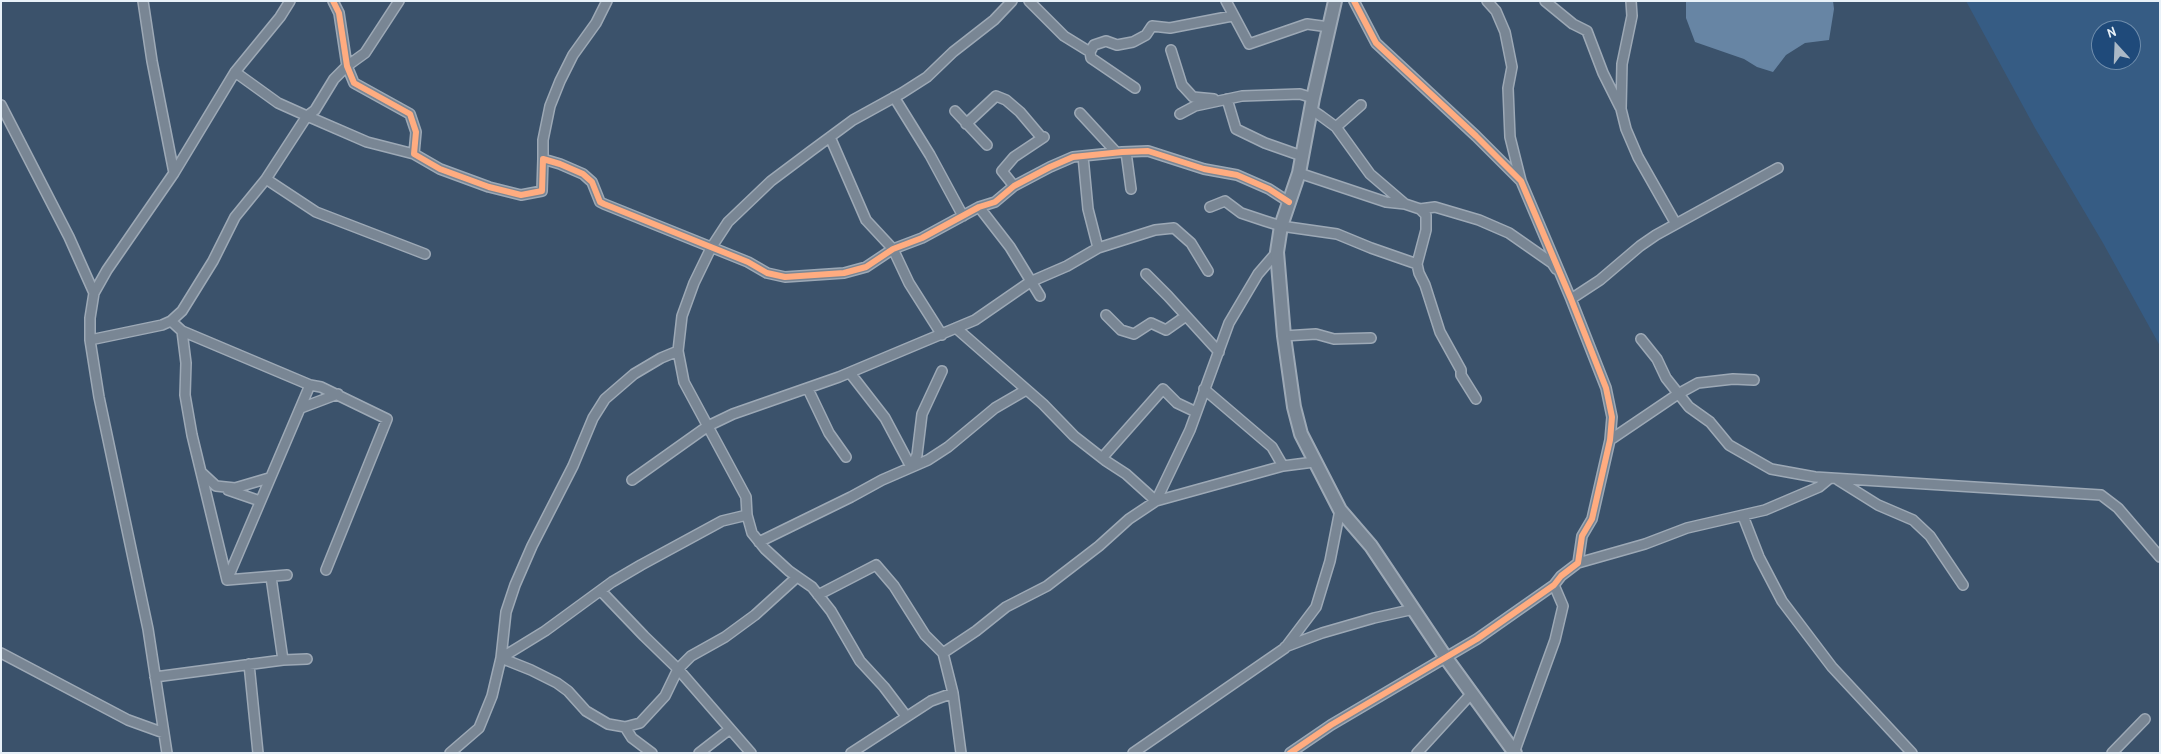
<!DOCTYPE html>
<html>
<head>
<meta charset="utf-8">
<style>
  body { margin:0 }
  #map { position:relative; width:2161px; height:754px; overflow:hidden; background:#3b526b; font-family:"Patrick Hand",sans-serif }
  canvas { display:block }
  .frame { position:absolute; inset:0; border:2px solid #e8f1f8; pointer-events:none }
  .north { position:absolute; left:2091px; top:20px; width:50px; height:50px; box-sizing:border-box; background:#1f4a7a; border:1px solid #6f8dac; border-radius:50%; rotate:340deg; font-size:14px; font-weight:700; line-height:20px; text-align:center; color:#e8f1f8 }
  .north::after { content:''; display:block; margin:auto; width:18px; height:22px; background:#abb9c7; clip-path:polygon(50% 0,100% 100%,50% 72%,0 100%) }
</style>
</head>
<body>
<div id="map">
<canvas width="2161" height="754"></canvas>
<div class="frame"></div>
<div class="north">N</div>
</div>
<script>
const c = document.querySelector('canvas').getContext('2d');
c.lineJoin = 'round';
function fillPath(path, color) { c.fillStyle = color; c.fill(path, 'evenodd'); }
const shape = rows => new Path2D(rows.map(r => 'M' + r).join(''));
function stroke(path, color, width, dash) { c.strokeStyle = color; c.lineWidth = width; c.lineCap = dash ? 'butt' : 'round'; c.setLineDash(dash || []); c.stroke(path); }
fillPath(shape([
  [1966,1,2160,1,2160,346,2103,243,2035,128],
  [2101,30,2131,30,2131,60,2101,60]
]), '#365c84');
fillPath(shape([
  [1686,1,1833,1,1834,9,1829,40,1805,43,1786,55,1773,72,1757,67,1744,59,1695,42,1686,18]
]), '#6785a4');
const minor = shape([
  [143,1,152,61,174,173],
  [333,1,339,13,347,66,354,83,410,114,416,132,414,154,440,169,489,187,521,195,542,191,543,159,560,164,583,174,592,182,600,202,604,204,748,262,767,273,785,277,844,273,866,267,893,249,922,238,979,207,995,202,1014,186,1050,167,1073,157,1122,152,1148,151,1204,169,1237,175,1269,189,1289,202],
  [1029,1,1064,36,1090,52,1091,58,1135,88],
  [1226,1,1249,44,1307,24,1329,27],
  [1487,1,1496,11,1505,32,1512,67,1508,88,1510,137,1521,181],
  [1545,1,1573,24,1587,31,1603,73,1620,107],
  [1631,1,1632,16,1622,64,1621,109,1626,129,1638,157,1676,224],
  [1171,50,1182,85,1193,97,1214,99],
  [1090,52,1094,45,1106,41,1117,45,1133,42,1146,35,1152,26,1170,28,1232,16],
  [235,72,278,103,307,116,367,142,414,154],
  [894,97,930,155,963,216],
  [1227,99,1236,129,1265,143,1302,156],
  [1,105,69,237,94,293],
  [955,111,987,145],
  [1310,112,1315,112,1321,116,1336,127,1370,174,1405,204],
  [1080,113,1116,152],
  [1180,114,1195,106,1242,96,1300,94,1313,98],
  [966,124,996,96,1006,100,1020,112,1042,138],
  [1336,127,1361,105],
  [830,137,866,220,893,249,909,283,942,335],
  [1126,152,1131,189],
  [1083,156,1088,209,1098,248],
  [543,159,543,140,550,106,560,81,573,55,596,23,607,1],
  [1299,173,1386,202,1405,204,1420,209,1435,207,1479,220,1509,233,1552,263,1556,269],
  [266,179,316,212,425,254],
  [1014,186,1002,171,1014,157,1044,137],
  [979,207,1010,247,1040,296],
  [1210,207,1225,201,1241,213,1265,221,1281,226,1337,234,1371,248,1417,264],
  [1420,209,1426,215,1426,230,1417,264,1419,273,1425,285,1440,332,1461,370,1461,375,1476,399],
  [1146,274,1168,296,1219,352],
  [1571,299,1600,280,1640,246,1656,235,1778,168],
  [1106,315,1121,330,1134,334,1151,323,1166,330,1186,316],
  [171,321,182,331,310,385,321,387,387,419,326,570],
  [956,328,1043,404,1074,436,1106,461,1126,474,1156,501,1190,430,1229,323,1258,274,1277,252],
  [182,331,186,363,185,395,192,435,227,580],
  [1284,336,1316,334,1334,339,1371,338],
  [1641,339,1657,359,1666,378,1689,407,1710,422,1729,445,1771,469,1815,477,2101,495,2118,508,2160,557],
  [90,340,162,325,171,321,182,311,213,261,235,217,266,179,307,116,315,110,334,79,347,66,365,53,399,1],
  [850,373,885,418,911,467],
  [808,389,829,433,846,457],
  [1204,389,1272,447,1283,466],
  [301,408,338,394],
  [1610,440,1678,394,1698,383,1733,379,1754,380],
  [1102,458,1163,389,1177,403,1196,412],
  [911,467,917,455,922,414,942,371],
  [202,473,216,486,235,488,269,478],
  [632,480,708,426,733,414,839,377,975,320,1030,282,1067,266,1098,248,1155,230,1174,228,1191,243,1208,271],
  [1838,480,1878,505,1913,520,1930,536,1963,585],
  [228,490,260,501],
  [1743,516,1759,557,1782,601,1832,667,1912,753],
  [759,542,851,497,882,480,928,460,948,447,995,408,1026,390],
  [1578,563,1645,544,1687,528,1765,510,1819,487,1830,478],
  [271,577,283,660],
  [227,580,310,385],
  [227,580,287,575],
  [601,591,644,636,678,669,751,753],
  [818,595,876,565,894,586,925,635,943,653,953,693,961,753],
  [1285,647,1322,633,1374,618,1414,609],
  [1,653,128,720,164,733],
  [943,653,976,631,1006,607,1047,586,1099,546,1129,519,1156,501,1283,466,1314,462],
  [501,658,531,670,557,683,568,691,586,711,608,724,625,727,640,723,665,696,678,669,691,656,725,637,755,615,797,577],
  [501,658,545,631,612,582,641,565,722,521,747,515],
  [249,664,258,753],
  [155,677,283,660,307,659],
  [906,716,884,687,860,661,831,611,812,587,789,571,765,549,752,533,747,515,746,497,684,382,678,351,682,316,694,283,711,248,728,222,771,181,811,151,853,120,902,93,927,77,953,52,994,20,1012,1],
  [625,727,632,738,652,753],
  [167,753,148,629,99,397,90,340,90,318,94,293,107,270,174,173,235,72,280,17,290,1],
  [450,753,479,728,492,696,501,658,506,612,515,585,532,546,573,466,593,418,605,399,634,374,661,358,678,351],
  [699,753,730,729],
  [851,753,931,701,953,693],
  [1133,753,1285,648,1316,607,1330,561,1340,510],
  [1290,753,1331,725,1477,639,1554,585,1561,576,1578,563,1582,536,1592,519,1610,440,1612,417,1606,388,1571,299,1521,181,1476,136,1376,43,1354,1],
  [1417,753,1472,693],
  [1514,753,1555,640,1563,606,1554,585],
  [2112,753,2145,719]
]);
const secondary = shape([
  [1335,1,1313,98,1299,173,1281,226,1277,252,1284,336,1294,407,1301,434,1340,510,1371,546,1446,658,1515,753]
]);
stroke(minor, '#9da9b6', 12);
stroke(secondary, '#9da9b6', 16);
stroke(minor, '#798694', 9);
stroke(secondary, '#798694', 12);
stroke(shape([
  [333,1,339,13,347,66,354,83,410,114,416,132,414,154,440,169,489,187,521,195,542,191,543,159,560,164,583,174,592,182,600,202,604,204,748,262,767,273,785,277,844,273,866,267,893,249,922,238,979,207,995,202,1014,186,1050,167,1073,157,1122,152,1148,151,1204,169,1237,175,1269,189,1289,202],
  [1290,753,1331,725,1477,639,1554,585,1561,576,1578,563,1582,536,1592,519,1610,440,1612,417,1606,388,1571,299,1521,181,1476,136,1376,43,1354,1]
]), '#ffac80', 6);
</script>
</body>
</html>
